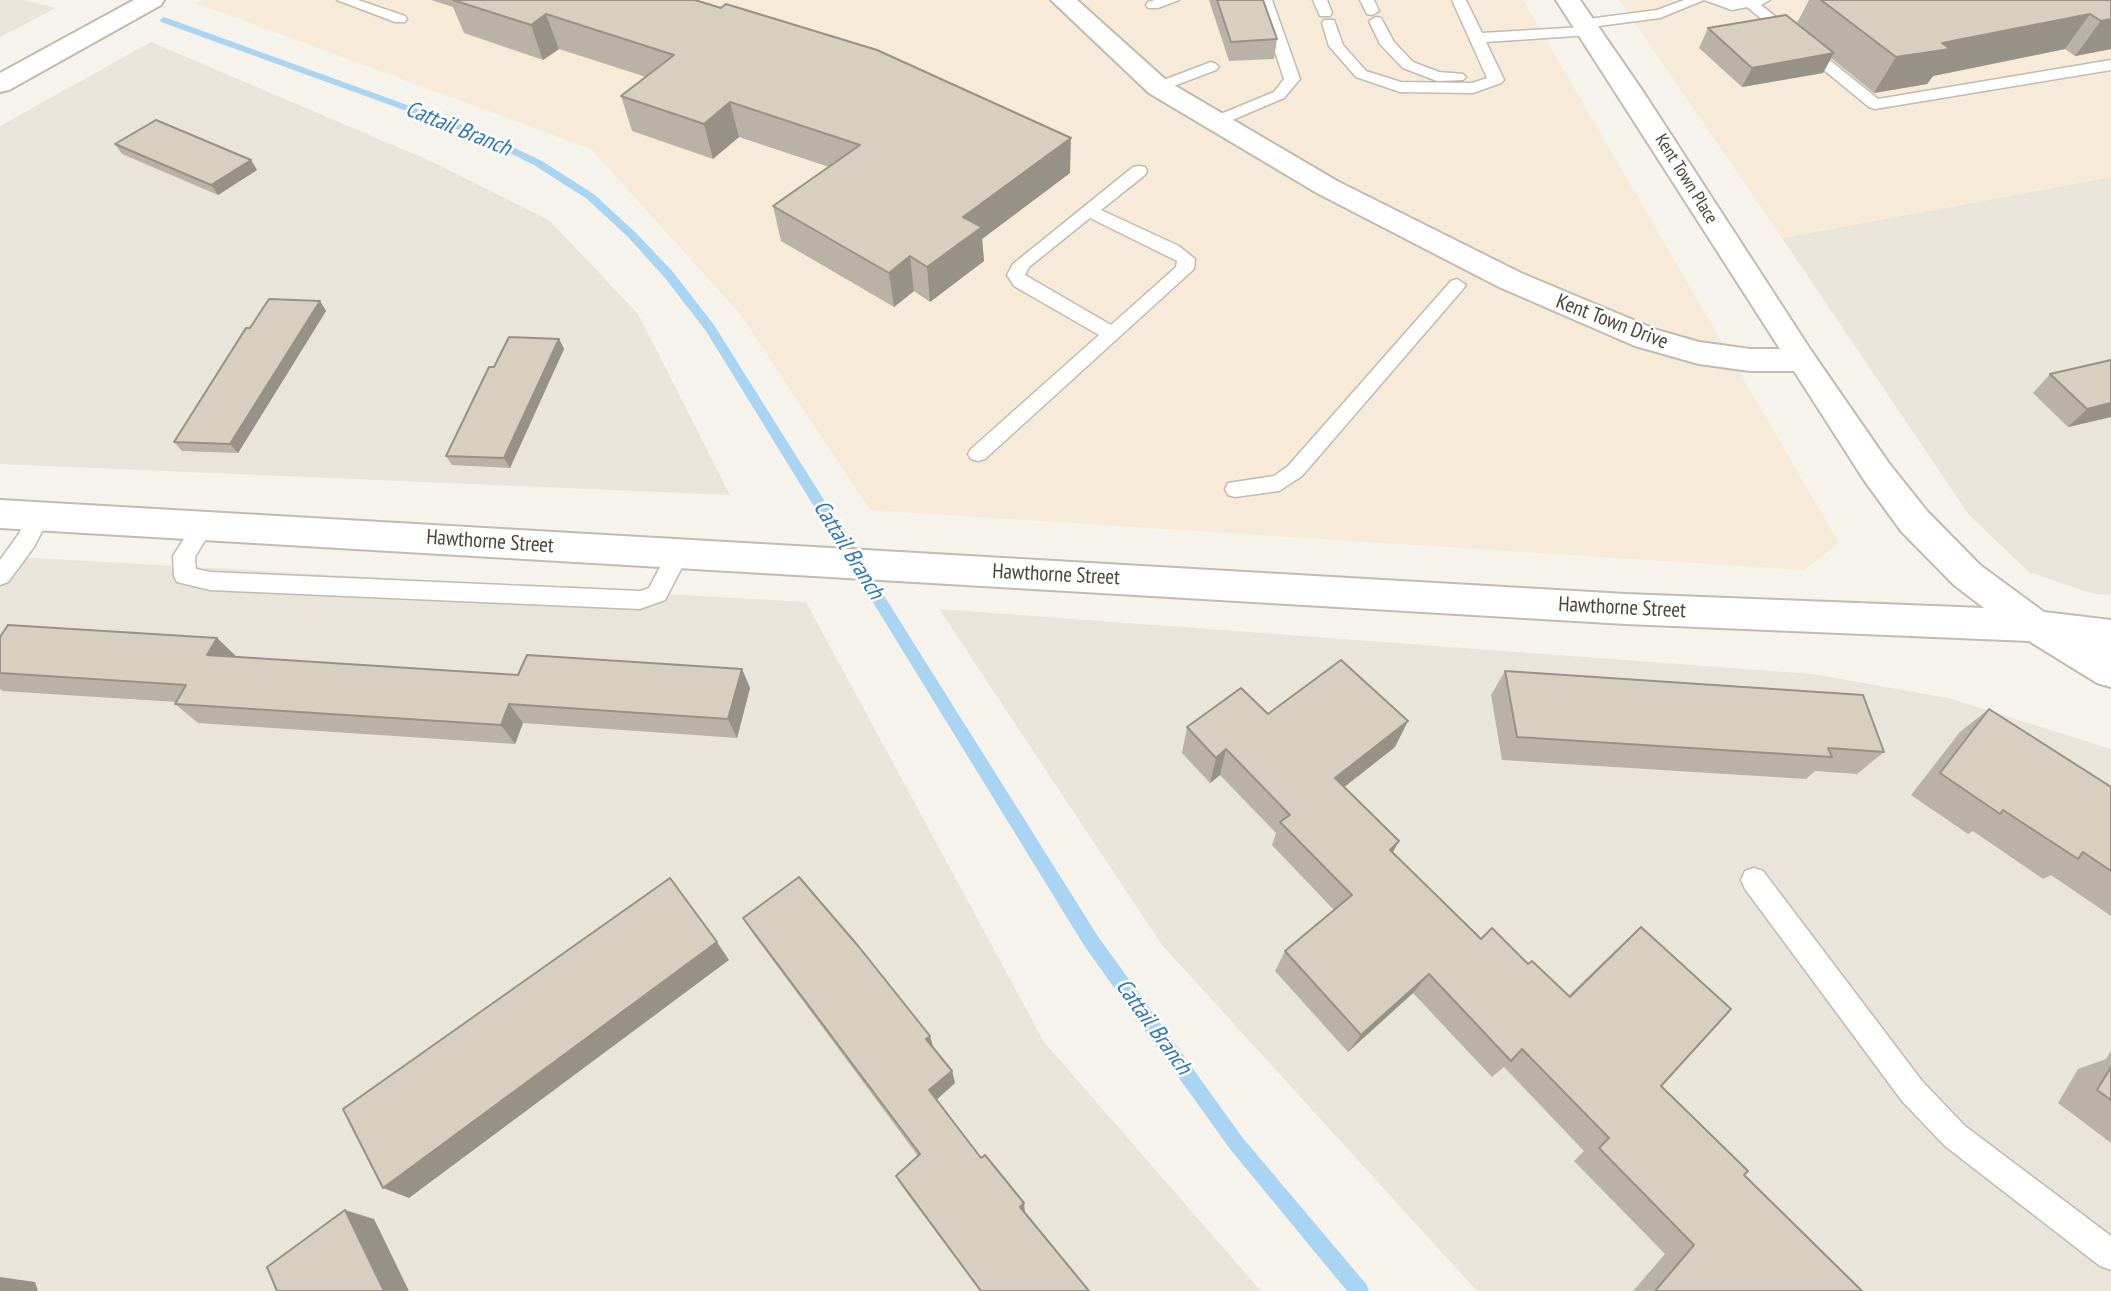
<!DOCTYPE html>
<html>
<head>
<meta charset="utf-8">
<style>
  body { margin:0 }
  canvas { display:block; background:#f6f3ec }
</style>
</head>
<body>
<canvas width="2111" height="1291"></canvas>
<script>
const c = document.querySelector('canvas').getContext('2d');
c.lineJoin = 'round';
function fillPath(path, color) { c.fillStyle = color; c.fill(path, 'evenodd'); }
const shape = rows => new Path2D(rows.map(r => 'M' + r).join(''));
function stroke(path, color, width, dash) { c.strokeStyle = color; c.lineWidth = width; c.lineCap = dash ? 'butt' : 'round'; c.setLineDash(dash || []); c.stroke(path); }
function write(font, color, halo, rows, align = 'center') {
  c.font = font + ' "PT Sans Narrow",sans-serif'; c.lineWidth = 5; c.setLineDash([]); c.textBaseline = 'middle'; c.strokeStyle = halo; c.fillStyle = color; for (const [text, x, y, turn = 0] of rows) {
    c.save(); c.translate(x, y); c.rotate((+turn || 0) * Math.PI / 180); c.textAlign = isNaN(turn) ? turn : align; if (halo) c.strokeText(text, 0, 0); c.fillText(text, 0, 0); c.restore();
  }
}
fillPath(shape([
  [0,0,24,0,56,8,0,37],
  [151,42,435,163,549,220,638,314,730,495,0,464,0,126],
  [2111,177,2111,595,2094,594,2029,572,1969,515,1782,238],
  [0,556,806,602,1044,1042,1261,1291,0,1291],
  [939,609,1813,674,1948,698,2111,749,2111,1291,1477,1291,1162,945]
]), '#eae5da');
fillPath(shape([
  [200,0,1523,0,1839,543,1804,570,870,510,740,314,591,149,196,3],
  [1619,0,2111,0,2111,177,1782,238]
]), '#f7ead8');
fillPath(shape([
  [164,17,479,131,542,161,595,195,636,233,673,272,714,325,1097,935,1242,1137,1366,1284,1369,1291,1347,1291,1230,1149,1085,947,706,331,665,278,628,237,587,199,534,165,473,135,161,22,160,20,164,17]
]), '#a9d4f2');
const service = shape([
  [337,0,358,0,405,16,407,19,405,22,395,22,337,0],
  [1155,0,1179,0,1158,8,1148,8,1146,5,1148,2,1155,0],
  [1258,0,1272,0,1300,79,1284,98,1223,124,1211,124,1209,121,1211,118,1274,92,1284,79,1258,0],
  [1313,0,1327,0,1332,13,1330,16,1320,16,1313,0],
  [1360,0,1374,0,1379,11,1372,15,1367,14,1360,0],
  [1452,0,1466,0,1482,33,1583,27,1578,23,1580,20,1657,10,1684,0,1770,0,1761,5,1878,99,2111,60,2111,70,1875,109,1869,107,1747,7,1732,10,1704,0,1660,18,1591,27,1597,31,1590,35,1486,42,1504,80,1501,83,1473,93,1400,92,1356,77,1329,46,1322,23,1324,20,1334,20,1343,45,1366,71,1401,82,1472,83,1487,78,1452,0],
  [1376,17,1381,18,1394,42,1413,62,1439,72,1463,74,1466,77,1463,80,1437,81,1403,68,1380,44,1369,21,1376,17],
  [1211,62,1216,64,1219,67,1216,70,1163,90,1153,90,1150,87,1153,84,1211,62],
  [1139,166,1145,167,1147,171,1145,175,1101,210,1179,246,1195,259,1194,269,985,459,978,461,971,459,968,454,971,449,1099,335,1014,286,1007,275,1013,264,1133,167,1139,166],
  [1090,218,1177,261,1176,267,1111,325,1025,275,1029,267,1090,218],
  [1457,279,1466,285,1463,289,1302,476,1279,491,1235,497,1228,495,1225,489,1228,483,1274,476,1288,466,1451,281,1457,279],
  [39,508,46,510,50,516,34,547,8,582,0,585,0,560,18,535,32,510,39,508],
  [204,516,211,518,215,524,195,557,196,569,210,572,640,591,649,588,670,548,678,546,686,548,689,554,665,600,640,609,210,590,177,582,174,576,173,556,197,518,204,516],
  [1754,868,1763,871,1922,1081,1965,1126,2111,1236,2111,1270,2100,1266,1945,1146,1902,1101,1745,889,1741,880,1745,871,1754,868]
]);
const minor = shape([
  [1051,0,1077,0,1167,81,1337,181,1521,273,1657,330,1699,342,1750,349,1801,349,1812,352,1817,360,1812,368,1801,371,1750,371,1699,364,1635,346,1499,287,1317,193,1149,93,1051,0]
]);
const tertiary = shape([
  [134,0,164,0,161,5,9,90,0,92,0,73,134,0],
  [1556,0,1580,0,1644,93,1812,352,1888,462,1927,511,1980,565,2044,612,2111,620,2111,687,2097,683,2029,641,1626,624,0,528,0,500,1626,594,1984,608,1954,585,1901,531,1864,480,1556,0]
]);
stroke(service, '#c2bbae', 3);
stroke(minor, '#c2bbae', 4);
stroke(tertiary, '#c2bbae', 4);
fillPath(service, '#fff');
fillPath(minor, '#fff');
fillPath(tertiary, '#fff');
fillPath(shape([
  [431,0,695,0,1070,173,982,239,984,261,930,302,914,291,894,307,781,241,773,206,829,167,739,137,713,159,632,131,621,96,646,77,559,49,543,60,464,33,453,7],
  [1209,0,1263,0,1277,39,1274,59,1229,61],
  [1809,0,2111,0,2111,49,2075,56,2065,49,1933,76,1927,84,1874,93,1831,58,1823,73,1742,87,1699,48,1708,28,1797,23],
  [115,144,257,170,218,195,122,154],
  [320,301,326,311,238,453,182,451,174,442,250,328],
  [559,339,564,349,510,468,452,465,446,456,494,367],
  [2111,360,2111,417,2068,427,2033,393,2050,374],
  [0,637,217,638,236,657,518,675,742,669,750,688,737,738,523,723,515,744,198,723,175,704,176,702,3,691,0,689],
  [1505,671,1884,752,1857,774,1815,771,1806,779,1502,760,1491,695],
  [1989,709,2111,787,2111,916,2051,875,2043,879,1973,831,1968,834,1911,795,1960,732],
  [1268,714,1395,747,1344,787,1393,853,1481,939,1528,964,1568,996,1618,948,1641,927,1661,1086,1744,1175,1862,1291,1633,1291,1665,1254,1574,1161,1584,1151,1504,1067,1492,1077,1413,993,1348,1052,1275,971,1285,951,1334,910,1272,845,1276,833,1220,775,1210,783,1182,753,1187,727],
  [743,918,934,1049,952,1071,955,1083,937,1099,981,1158,1024,1203,1024,1213,1089,1291,980,1291,901,1185,896,1176,918,1156,754,935],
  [2111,1051,2111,1143,2058,1103,2078,1069,2106,1059]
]), '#bab2a6');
fillPath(shape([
  [546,14,559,49,543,60,531,25],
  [2090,14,2065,49,1933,76,1927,84,1874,93,1896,57,1942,43],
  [2111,19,2111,49,2075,56,2101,21],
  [1834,53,1823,73,1742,87,1752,68],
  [730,102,739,137,713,159,704,124],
  [1071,138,1070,173,982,239,984,261,930,302,927,267,963,217],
  [251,160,257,170,218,195,211,185],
  [910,256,914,291,894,307,889,273],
  [320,301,326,311,238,453,230,444],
  [559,339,564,349,510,468,504,458],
  [2111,403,2111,417,2068,427,2087,409],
  [217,638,238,658,207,655],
  [742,669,750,688,737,738,728,719],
  [509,704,523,723,515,744,501,725],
  [1408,721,1395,747,1324,803,1335,778],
  [1226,749,1220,775,1210,783,1216,758],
  [1399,841,1386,865,1390,850],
  [717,942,729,960,409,1198,383,1188],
  [1429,974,1413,993,1348,1052,1361,1035],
  [930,1036,934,1050,926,1039],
  [952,1071,955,1083,934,1102,929,1090],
  [1024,1203,1025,1212,1021,1216,1020,1207],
  [345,1210,374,1219,409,1291,384,1291],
  [0,1277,35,1282,38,1291,0,1291]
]), '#979187');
const building = shape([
  [453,0,695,0,721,8,726,4,877,50,1071,138,963,217,982,227,927,267,910,256,889,273,773,206,860,145,730,102,704,124,621,96,674,55,546,14,531,25,453,0],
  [1217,0,1263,0,1277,39,1231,42,1217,0],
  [1821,0,2111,0,2111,19,2101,21,2090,14,1942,43,1950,49,1896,57,1821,0],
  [1786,15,1834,53,1752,68,1708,28,1786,15],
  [156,120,251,160,211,185,115,144,156,120],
  [269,299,320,301,230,444,174,442,246,328,250,328,269,299],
  [509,337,559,339,504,458,446,456,489,367,494,367,509,337],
  [2111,360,2111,403,2087,409,2050,374,2111,360],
  [8,625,217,638,207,655,518,675,527,655,742,669,728,719,509,704,501,725,175,704,186,685,0,673,0,637,8,625],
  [1341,660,1408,721,1335,778,1399,841,1390,850,1481,939,1492,928,1528,964,1532,961,1570,997,1641,927,1731,1009,1661,1086,1748,1171,1744,1175,1862,1291,1655,1291,1694,1245,1599,1148,1609,1138,1522,1049,1511,1061,1429,974,1361,1035,1285,951,1352,895,1280,822,1290,815,1226,749,1216,758,1187,727,1241,688,1268,714,1341,660],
  [1505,671,1863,695,1884,752,1828,748,1832,757,1517,737,1505,671],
  [1989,709,2111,787,2111,871,2083,852,2078,859,2003,810,2000,814,1940,773,1989,709],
  [799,877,859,947,930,1036,926,1039,952,1071,929,1090,981,1158,985,1155,1024,1203,1020,1207,1089,1291,981,1291,896,1176,920,1154,743,918,799,877],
  [670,878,717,942,383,1188,343,1109,670,878],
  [2111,1067,2111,1100,2097,1090,2111,1067],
  [345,1210,384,1291,277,1291,267,1267,345,1210]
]);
fillPath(building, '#d8cfc1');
stroke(building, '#979187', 2);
write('18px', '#4b4439', '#fff', [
  ["Kent Town Place",1686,179,58]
]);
write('21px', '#4b4439', '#fff', [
  ["Kent Town Drive",1612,322,21],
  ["Hawthorne Street",490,542,4],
  ["Hawthorne Street",1056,575,3],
  ["Hawthorne Street",1622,608,3]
]);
write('italic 23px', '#2e7ab2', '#fff', [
  ["Cattail Branch",458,129,22],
  ["Cattail Branch",848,550,58],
  ["Cattail Branch",1153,1027,54]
]);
</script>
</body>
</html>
